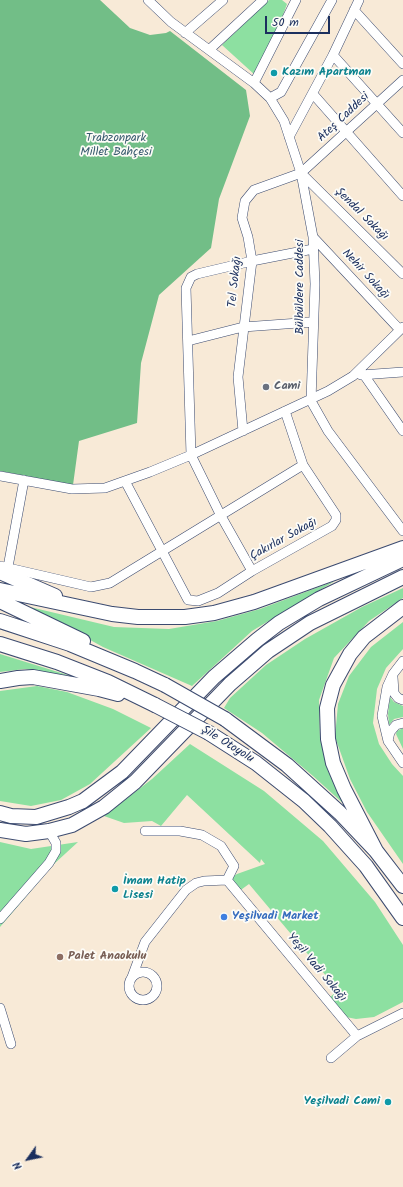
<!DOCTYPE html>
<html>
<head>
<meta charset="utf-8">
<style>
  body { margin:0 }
  #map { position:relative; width:403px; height:1187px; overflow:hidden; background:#f8ead7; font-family:Kalam,sans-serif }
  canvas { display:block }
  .north { position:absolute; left:8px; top:1139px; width:40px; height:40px; -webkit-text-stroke:3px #fdfcf7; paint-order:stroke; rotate:237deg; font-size:11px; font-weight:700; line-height:16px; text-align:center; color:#1b2f5e }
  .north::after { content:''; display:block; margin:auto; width:14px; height:18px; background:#1b2f5e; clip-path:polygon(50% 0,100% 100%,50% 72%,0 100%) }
  .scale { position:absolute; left:265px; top:16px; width:65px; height:18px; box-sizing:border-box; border:2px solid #1b2f5e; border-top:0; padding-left:5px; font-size:12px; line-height:14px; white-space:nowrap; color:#1b2f5e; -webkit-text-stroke:3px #fdfcf7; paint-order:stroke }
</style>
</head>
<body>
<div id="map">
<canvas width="403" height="1187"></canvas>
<div class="north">N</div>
<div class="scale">50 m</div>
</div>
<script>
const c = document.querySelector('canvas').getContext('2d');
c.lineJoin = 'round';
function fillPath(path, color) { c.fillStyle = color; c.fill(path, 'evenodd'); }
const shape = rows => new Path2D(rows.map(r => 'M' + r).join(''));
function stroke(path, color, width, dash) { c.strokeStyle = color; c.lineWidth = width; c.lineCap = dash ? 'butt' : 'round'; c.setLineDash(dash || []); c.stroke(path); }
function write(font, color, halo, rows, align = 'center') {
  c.font = font + ' Kalam,sans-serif'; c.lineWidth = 3.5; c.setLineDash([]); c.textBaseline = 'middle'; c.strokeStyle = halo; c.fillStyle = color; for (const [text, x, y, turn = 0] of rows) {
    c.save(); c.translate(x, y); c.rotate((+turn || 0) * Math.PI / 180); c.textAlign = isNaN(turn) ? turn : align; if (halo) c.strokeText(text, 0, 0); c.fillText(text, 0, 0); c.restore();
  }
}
fillPath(shape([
  [269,0,282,0,287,4,277,31,255,75,222,45],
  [335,581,252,631,192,686,103,647,30,607,114,627,169,629,217,621,260,609],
  [403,588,403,598,369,621,334,658,319,700,320,738,328,771,346,806,313,776,262,733,224,708,230,698,266,665,305,639,362,607],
  [403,622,403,649,386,668,377,689,373,723,379,744,392,764,403,776,403,864,367,812,350,779,335,737,338,704,349,676,371,647],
  [0,654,71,676,25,669,0,672],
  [37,686,67,692,113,709,151,728,90,784,61,800,31,806,0,801,0,691],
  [390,697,394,702,403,706,403,717,394,719,389,725,388,714],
  [403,728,403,749,396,734,397,731],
  [190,744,264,791,323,841,375,902,403,945,403,1002,374,1017,356,1019,346,1017,327,1000,338,990,249,884,238,892,227,880,237,874,265,864,261,859,260,863,187,795,161,826,152,821,124,823,104,816,152,779],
  [0,842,31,849,78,842,54,864,0,927]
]), '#8de0a1');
fillPath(shape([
  [0,0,100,0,130,28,150,35,166,33,170,31,246,90,250,116,219,199,211,248,159,295,141,363,137,423,79,441,73,485,0,471]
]), '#72be87');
const minor = shape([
  [148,0,171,22,254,83,270,98,284,121,301,173,313,237,315,284,311,401,328,431,403,531],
  [354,10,403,64],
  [185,33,223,0],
  [210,49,263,0],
  [333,55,403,133],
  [254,83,296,0],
  [313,94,403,196],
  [270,98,281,92,332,0],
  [289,137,333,55,359,0],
  [301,173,403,274],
  [313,237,400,330],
  [188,341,243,327,313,322],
  [361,375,403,372],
  [364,375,403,431],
  [243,431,238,377,252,261,248,237,242,218,245,201,254,190,301,173,403,80],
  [0,476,72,489,105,488,150,472,191,455,328,391,353,376,403,327],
  [125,481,188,600,198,601,218,593,252,571,332,526,336,520,336,515,303,465,285,411],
  [0,566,91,587,110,583,303,465],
  [8,567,24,480],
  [252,571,221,516,191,455,186,288,191,277,197,274,252,261,313,249],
  [403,661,393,674,387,687,382,716,388,741,403,763],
  [393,677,394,693,398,698,403,700],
  [388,741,390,732,396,725,403,723],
  [145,831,180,831,202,835,221,846,234,866,227,880],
  [227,880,357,1036],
  [0,919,49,863,56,851,56,843,49,831],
  '129 986a14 14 0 1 1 28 0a14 14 0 1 1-28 0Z',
  [132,977,145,942,186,890,196,883,204,881,227,880],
  [0,1008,11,1044],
  [331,1058,357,1036,403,1013]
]);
const highway = shape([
  [0,572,55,596],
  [0,590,112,614,138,617,185,617,214,613,254,602,403,548],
  [0,601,83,641],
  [0,621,70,644,135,671,165,685],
  [0,644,57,662,108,682,155,705],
  [0,681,18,678,33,677,99,689,118,694],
  [225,719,287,765,340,813,376,851,403,886],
  [209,733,256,763,304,801,330,826,366,866,403,918],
  [0,813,11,816,36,817,69,807,83,801,122,772,214,677,257,640,279,623,319,599,403,559],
  [0,830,26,834,49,831,72,825,104,807,135,782,230,684,268,651,310,623,403,577],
  [376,851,344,789,333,763,328,739,327,708,333,685,350,654,364,637,403,607]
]);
stroke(minor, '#3c4b70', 10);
stroke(highway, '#3c4b70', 16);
stroke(minor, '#fff', 9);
stroke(highway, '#fff', 14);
const highwayBridge = shape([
  [165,685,225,719],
  [155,705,209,733]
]);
stroke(highwayBridge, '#3c4b70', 16, []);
stroke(highwayBridge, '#fff', 14);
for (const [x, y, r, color] of [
  [274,73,4,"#0f9aa8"],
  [266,387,4,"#6b7280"],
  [115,889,4,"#0f9aa8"],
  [224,917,4,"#3f7fe0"],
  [60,957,4,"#8d6e63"],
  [388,1102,4,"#0f9aa8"]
]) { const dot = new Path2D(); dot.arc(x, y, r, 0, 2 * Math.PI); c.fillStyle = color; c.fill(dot); stroke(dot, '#fdfcf7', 1.5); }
write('bold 12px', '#0d838f', '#fdfcf7', [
  ["Kazım Apartman",282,73],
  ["İmam Hatip",123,882],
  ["Lisesi",123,896],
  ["Yeşilvadi Cami",380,1102,"right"]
], 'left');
write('12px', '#1b2f5e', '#fdfcf7', [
  ["Ateş Caddesi",344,118,-43],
  ["Şendal Sokağı",361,215,45],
  ["Nehir Sokağı",365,275,47],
  ["Tel Sokağı",236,282,-84],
  ["Bülbüldere Caddesi",301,287,-90],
  ["Çakırlar Sokağı",284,540,-29],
  ["Şile Otoyolu",227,745,32],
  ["Yeşil Vadi Sokağı",316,968,50]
]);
write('12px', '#385b6f', '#fdfcf7', [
  ["Trabzonpark",116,139],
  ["Millet Bahçesi",116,153]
]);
write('bold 12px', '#5b616d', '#fdfcf7', [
  ["Cami",274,387]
], 'left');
write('bold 12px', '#366cbe', '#fdfcf7', [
  ["Yeşilvadi Market",232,917]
], 'left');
write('bold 12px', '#785e54', '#fdfcf7', [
  ["Palet Anaokulu",68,957]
], 'left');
</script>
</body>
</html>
